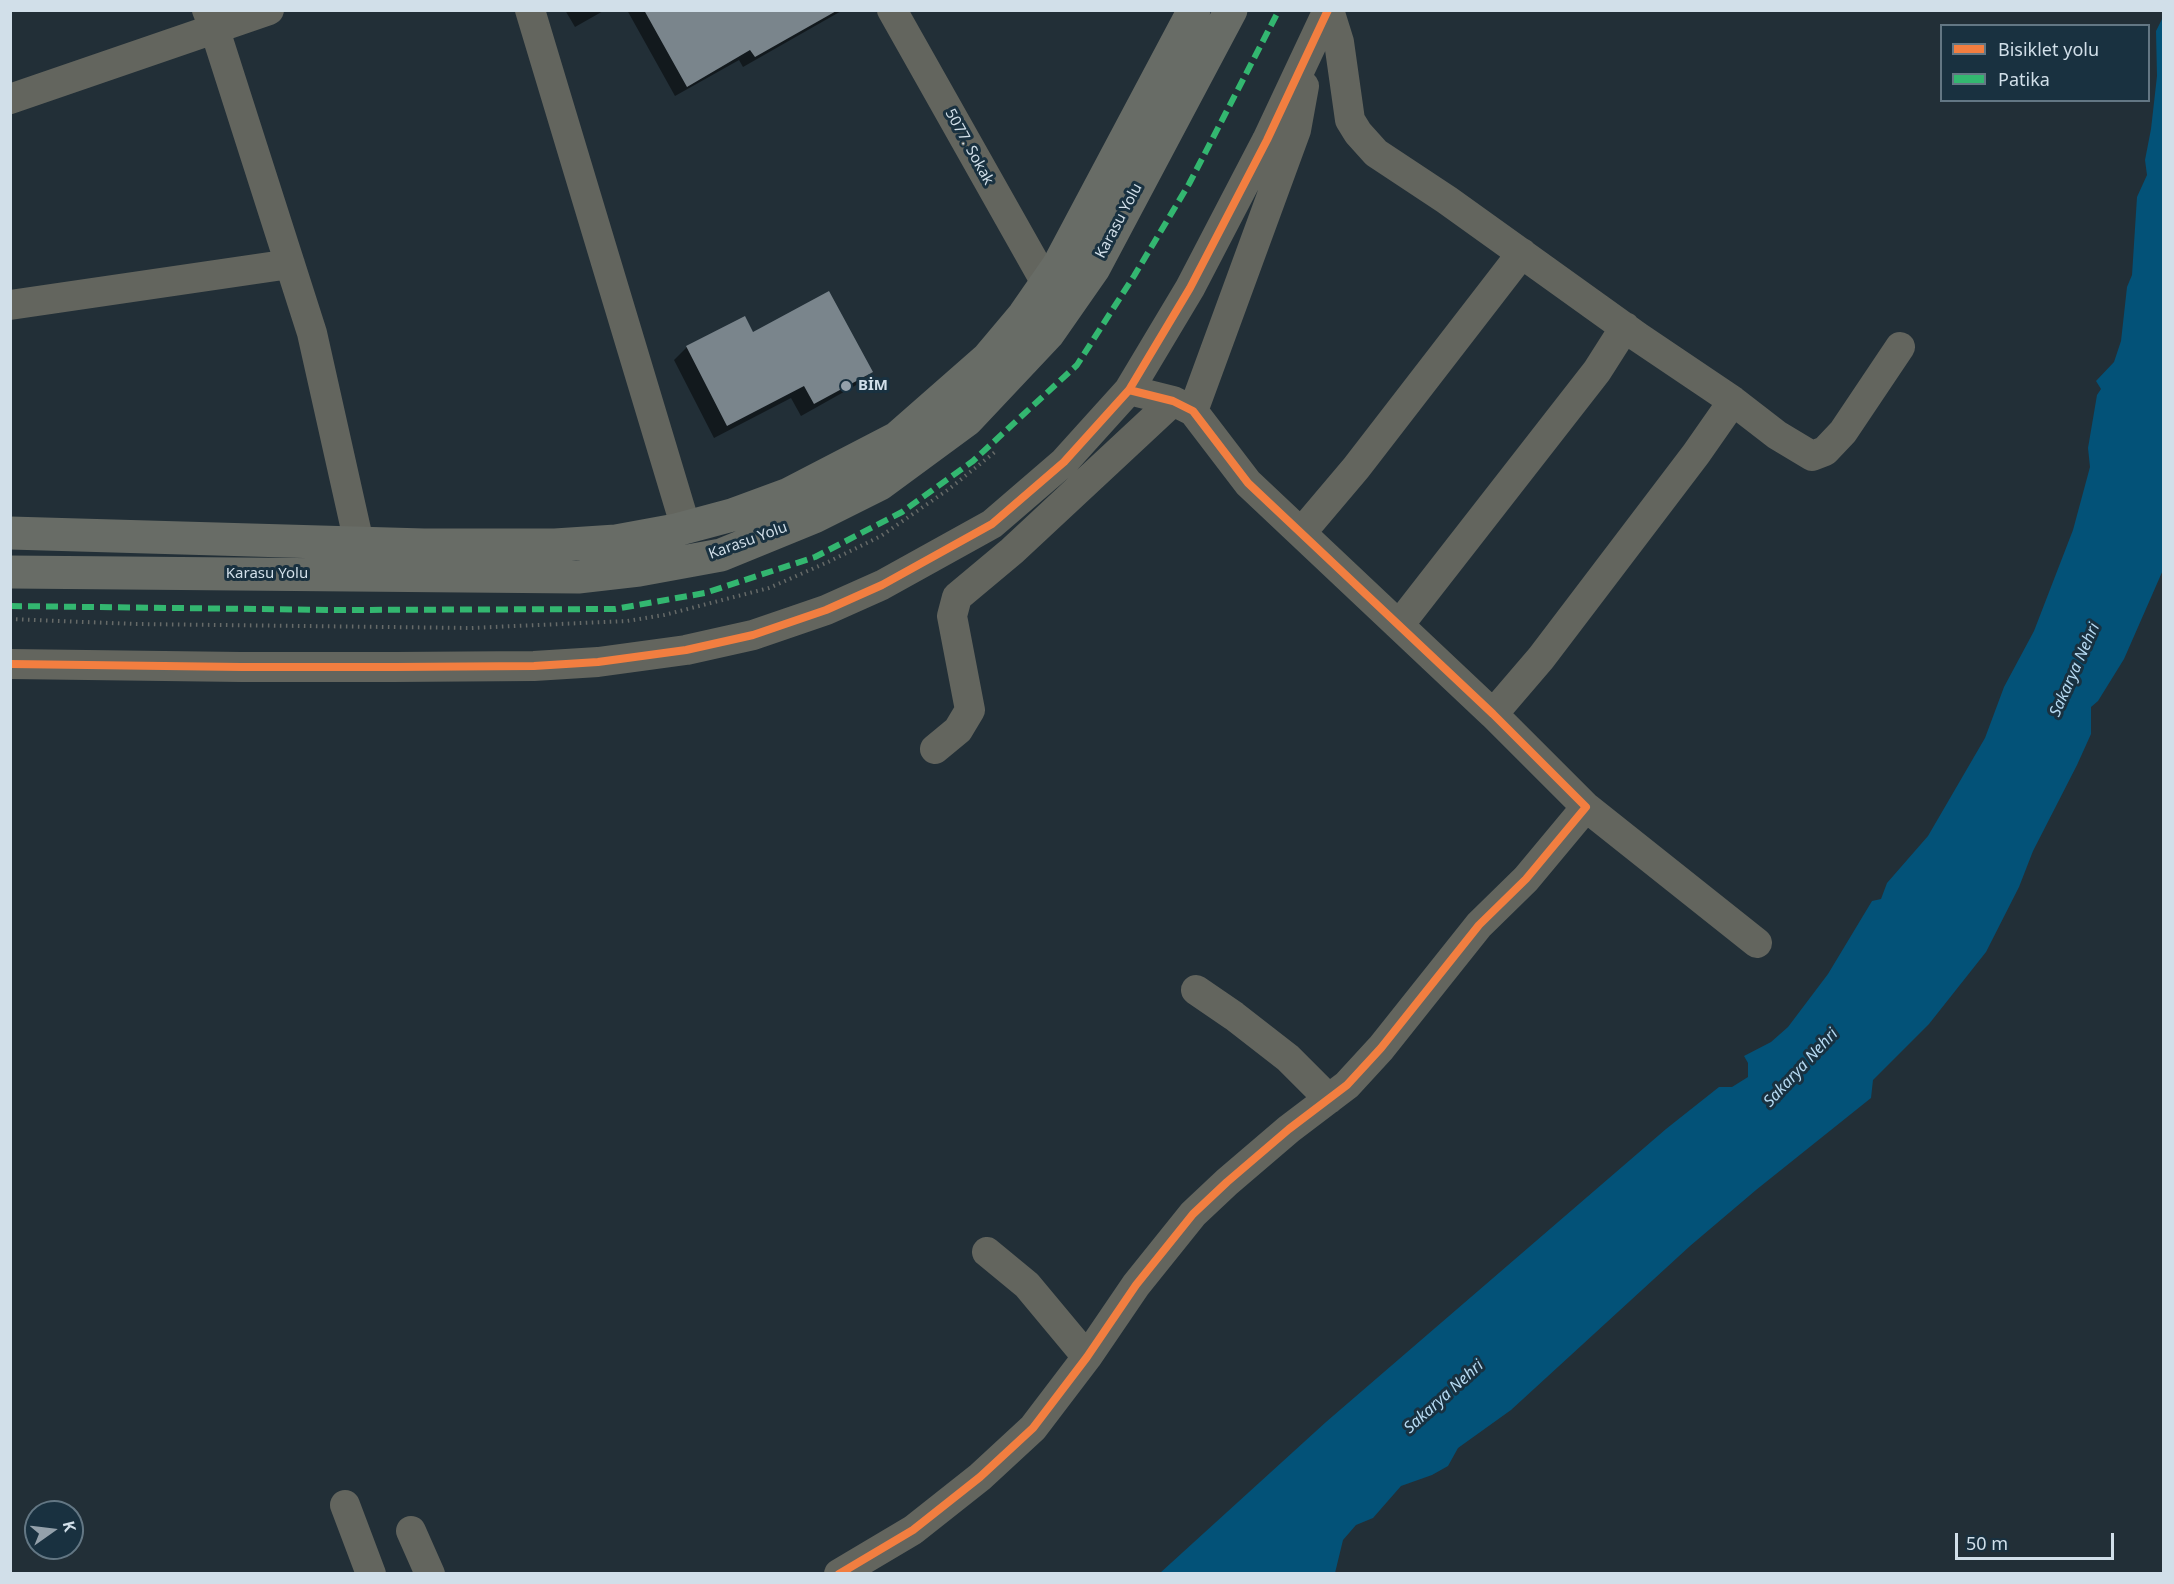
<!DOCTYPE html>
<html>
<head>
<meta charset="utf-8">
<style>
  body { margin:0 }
  #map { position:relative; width:2174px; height:1584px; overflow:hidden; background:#222f37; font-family:"Noto Sans",sans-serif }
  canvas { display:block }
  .frame { position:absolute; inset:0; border:12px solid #d1dfe9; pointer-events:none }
  .legend { position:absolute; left:1940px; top:24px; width:210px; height:78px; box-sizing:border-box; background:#193140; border:2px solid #637784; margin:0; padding:8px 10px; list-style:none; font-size:18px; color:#d1dfe9 }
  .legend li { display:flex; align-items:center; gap:12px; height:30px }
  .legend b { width:30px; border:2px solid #637784 }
  .north { position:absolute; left:24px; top:1500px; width:60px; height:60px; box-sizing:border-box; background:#193140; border:2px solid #637784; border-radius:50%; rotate:76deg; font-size:16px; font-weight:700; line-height:24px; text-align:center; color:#d1dfe9 }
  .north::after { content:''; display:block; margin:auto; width:21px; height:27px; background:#94a1ab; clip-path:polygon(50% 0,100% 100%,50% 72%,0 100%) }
  .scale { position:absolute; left:1955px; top:1533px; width:159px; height:27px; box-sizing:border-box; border:3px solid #d1dfe9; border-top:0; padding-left:8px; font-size:18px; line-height:21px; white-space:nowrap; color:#d1dfe9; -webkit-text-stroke:4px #193140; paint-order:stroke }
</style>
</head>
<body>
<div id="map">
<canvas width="2174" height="1584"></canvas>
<div class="frame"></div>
<ul class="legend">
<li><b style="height:8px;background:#f27e40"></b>Bisiklet yolu</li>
<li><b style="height:8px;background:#33b770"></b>Patika</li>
</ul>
<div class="north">K</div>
<div class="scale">50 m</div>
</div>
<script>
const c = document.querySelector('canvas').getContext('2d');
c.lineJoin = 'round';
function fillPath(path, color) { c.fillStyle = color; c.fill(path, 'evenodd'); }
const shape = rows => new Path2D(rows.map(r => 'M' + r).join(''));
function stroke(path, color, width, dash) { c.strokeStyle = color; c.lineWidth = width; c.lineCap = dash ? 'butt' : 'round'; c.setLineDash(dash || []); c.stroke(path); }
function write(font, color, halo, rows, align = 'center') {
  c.font = font + ' "Noto Sans",sans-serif'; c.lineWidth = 6; c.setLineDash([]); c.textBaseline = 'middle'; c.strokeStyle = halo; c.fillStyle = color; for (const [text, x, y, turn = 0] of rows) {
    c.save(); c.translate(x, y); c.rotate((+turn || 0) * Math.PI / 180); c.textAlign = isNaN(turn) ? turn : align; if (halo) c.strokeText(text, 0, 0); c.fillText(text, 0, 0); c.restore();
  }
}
fillPath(shape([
  [2163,17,2163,570,2124,659,2098,701,2091,707,2091,734,2077,765,2033,851,2019,887,1986,952,1929,1024,1873,1080,1871,1098,1756,1190,1690,1246,1511,1410,1458,1448,1448,1466,1432,1475,1401,1486,1373,1518,1356,1525,1343,1540,1335,1573,1160,1573,1326,1422,1666,1129,1719,1087,1732,1087,1748,1077,1748,1063,1744,1056,1771,1042,1788,1027,1828,974,1872,901,1881,899,1887,883,1928,836,1985,738,2004,687,2034,631,2073,530,2090,467,2088,448,2097,395,2101,389,2096,381,2114,362,2121,341,2127,287,2132,275,2137,197,2147,175,2145,160,2151,129,2157,76,2156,31]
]), '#035278');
fillPath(shape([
  [565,10,605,10,575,27],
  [627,10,843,10,743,67,739,60,675,96],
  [753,334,871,371,858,384,801,416,791,398,714,438,674,360,687,347]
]), '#0007');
fillPath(shape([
  [644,10,838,10,755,57,750,50,687,87],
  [829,291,873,372,814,404,804,386,727,426,686,346,745,316,753,332]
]), '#7a858c');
stroke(shape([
  [10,619,135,624,471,628,627,621,664,615,769,588,828,562,881,536,949,489,995,452]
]), '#666a68', 4, [1.5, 4.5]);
stroke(shape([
  [207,10,215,30,312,333,359,543],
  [530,10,686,528],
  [892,10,1046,283],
  [1329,10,1339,42,1350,120,1358,133,1376,153,1447,200,1638,337,1733,401,1777,435,1812,456,1825,451,1843,432,1900,347],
  [10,99,269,10],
  [10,305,290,264],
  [1193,411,1296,130,1304,86],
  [1301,533,1356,468,1522,253],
  [1399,625,1597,371,1625,327],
  [10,664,241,667,395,667,534,666,598,662,686,650,753,635,826,610,882,585,992,524,1064,462,1129,390,1190,288,1267,140,1328,10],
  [1493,714,1541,658,1696,454,1733,401],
  [935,749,958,730,970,710,952,616,957,597,1012,551,1173,401],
  [1586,807,1757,943],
  [1196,990,1234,1016,1288,1058,1329,1099],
  [987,1252,1027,1285,1087,1357],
  [345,1505,371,1574],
  [411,1531,430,1574],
  [839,1574,913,1530,980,1477,1033,1428,1087,1357,1136,1285,1193,1214,1227,1182,1289,1129,1347,1085,1381,1048,1479,925,1526,879,1586,807,1493,714,1248,483,1193,411,1173,401,1129,390]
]), '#63655e', 30);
stroke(shape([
  [10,533,424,545,555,545,616,541,676,530,732,515,789,494,897,438,987,359,1024,315,1058,266,1194,10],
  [10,572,578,577,639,570,721,555,814,517,880,484,967,420,1048,334,1094,268,1231,10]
]), '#686c66', 33);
stroke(shape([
  [10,606,338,610,615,609,705,593,815,557,902,512,973,461,1077,365,1134,276,1189,184,1279,10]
]), '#33b770', 6, [12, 6]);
stroke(shape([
  [10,664,241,667,395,667,534,666,598,662,686,650,753,635,826,610,882,585,992,524,1064,462,1129,390,1190,288,1267,140,1328,10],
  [839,1574,913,1530,980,1477,1033,1428,1087,1357,1136,1285,1193,1214,1227,1182,1289,1129,1347,1085,1381,1048,1479,925,1526,879,1586,807,1493,714,1248,483,1193,411,1173,401,1129,390]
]), '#f27e40', 8);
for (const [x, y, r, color] of [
  [846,386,6,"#94a1ab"]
]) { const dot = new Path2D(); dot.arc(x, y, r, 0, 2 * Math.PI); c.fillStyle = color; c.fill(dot); stroke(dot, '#193140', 2); }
write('15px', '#d1dfe9', '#193140', [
  ["5077. Sokak",969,147,61],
  ["Karasu Yolu",1119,221,-62],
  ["Karasu Yolu",748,541,-20],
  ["Karasu Yolu",267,574]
]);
write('bold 15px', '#d1dfe9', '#193140', [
  ["BİM",858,386]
], 'left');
write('italic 16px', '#b6daf2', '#193140', [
  ["Sakarya Nehri",2075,670,-66],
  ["Sakarya Nehri",1801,1068,-47],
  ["Sakarya Nehri",1444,1397,-42]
]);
</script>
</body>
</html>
